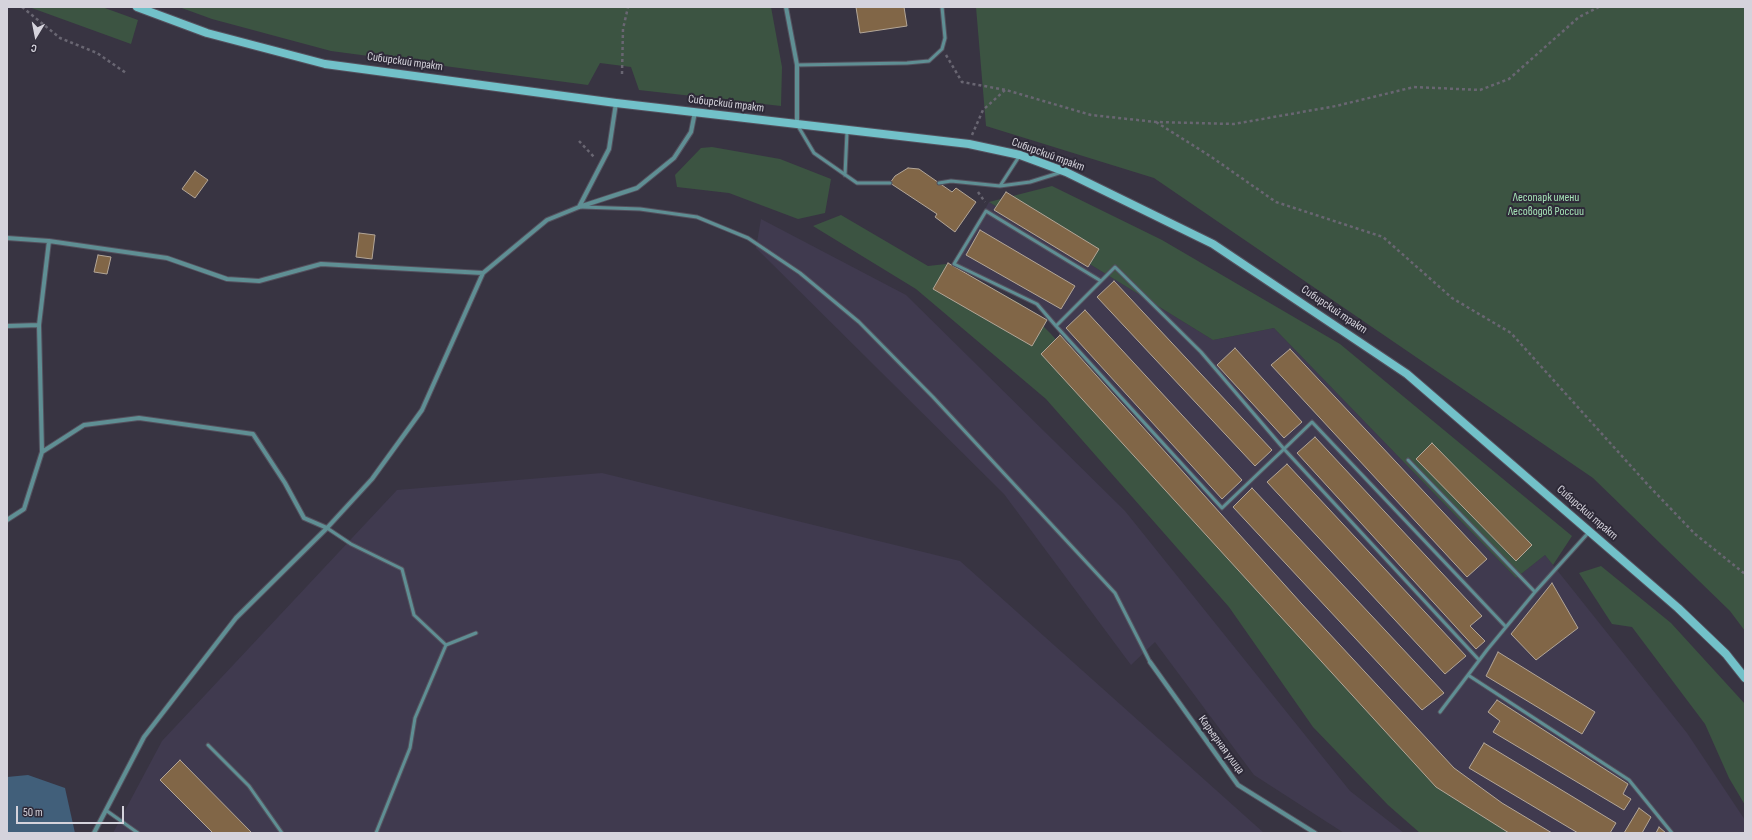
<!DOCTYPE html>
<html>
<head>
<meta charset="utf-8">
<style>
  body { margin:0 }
  #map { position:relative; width:1752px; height:840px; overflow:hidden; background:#383442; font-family:"Sofia Sans Condensed",sans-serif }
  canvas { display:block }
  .frame { position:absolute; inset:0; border:8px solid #d5d3dc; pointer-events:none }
  .north { position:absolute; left:16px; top:16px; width:40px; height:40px; -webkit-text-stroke:3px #2e2a38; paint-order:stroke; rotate:190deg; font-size:11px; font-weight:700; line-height:16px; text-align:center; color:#d5d3dc }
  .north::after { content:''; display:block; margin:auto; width:14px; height:18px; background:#d5d3dc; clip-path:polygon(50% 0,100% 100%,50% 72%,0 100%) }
  .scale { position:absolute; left:16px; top:806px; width:108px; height:18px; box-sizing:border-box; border:2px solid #d5d3dc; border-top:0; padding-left:5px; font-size:12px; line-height:14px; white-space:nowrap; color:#d5d3dc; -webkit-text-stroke:3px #2e2a38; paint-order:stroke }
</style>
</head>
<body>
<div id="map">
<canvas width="1752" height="840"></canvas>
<div class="frame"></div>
<div class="north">С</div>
<div class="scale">50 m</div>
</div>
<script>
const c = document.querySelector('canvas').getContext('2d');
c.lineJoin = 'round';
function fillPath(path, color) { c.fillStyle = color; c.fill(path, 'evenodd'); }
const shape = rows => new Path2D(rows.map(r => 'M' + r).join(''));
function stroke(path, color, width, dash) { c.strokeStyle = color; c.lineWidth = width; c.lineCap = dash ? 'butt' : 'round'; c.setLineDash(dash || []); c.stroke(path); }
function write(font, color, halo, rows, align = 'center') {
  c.font = font + ' "Sofia Sans Condensed",sans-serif'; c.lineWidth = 4; c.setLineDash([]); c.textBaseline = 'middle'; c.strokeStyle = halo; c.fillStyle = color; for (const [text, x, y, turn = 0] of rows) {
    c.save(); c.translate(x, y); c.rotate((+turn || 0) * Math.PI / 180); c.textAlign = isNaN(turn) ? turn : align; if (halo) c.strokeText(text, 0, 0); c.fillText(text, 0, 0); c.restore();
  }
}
fillPath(shape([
  [989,202,1213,340,1274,328,1516,578,1545,555,1687,733,1745,820,1745,833,1523,833,1436,762,1037,304,954,264],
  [761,219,906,295,1125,511,1350,791,1404,833,1344,833,1254,775,1155,642,1131,665,1004,494,756,248],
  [602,473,960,561,1264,833,113,833,162,741,397,490]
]), '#403a4f');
fillPath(shape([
  [29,7,102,7,138,20,131,44],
  [179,7,771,7,782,67,781,106,639,90,631,67,600,63,588,85,331,51,212,19],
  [976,7,1745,7,1745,631,1730,611,1593,478,1154,178,986,126],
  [712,147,780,159,831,179,825,213,798,219,729,193,677,187,675,175,701,148],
  [1052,186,1162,240,1340,344,1572,536,1553,565,1545,555,1516,578,1274,328,1213,340,989,202],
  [841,215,928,266,946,264,1021,304,1051,334,1198,497,1410,744,1518,833,1420,833,1388,805,1313,727,1229,607,1046,399,916,289,813,226],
  [1601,566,1671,623,1745,704,1745,805,1729,778,1705,724,1632,627,1612,624,1579,573]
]), '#3c5442');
fillPath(shape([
  [28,775,65,788,75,833,7,833,7,777]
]), '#415f7a');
const building = shape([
  [856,7,904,7,907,26,860,33,856,7],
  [908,168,919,169,952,192,956,188,976,202,955,232,935,217,937,214,890,183,895,176,908,168],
  [195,171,208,180,195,198,182,189,195,171],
  [1006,192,1099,249,1088,267,994,210,1006,192],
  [980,230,1075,286,1061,309,966,255,980,230],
  [359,233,375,235,372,259,356,257,359,233],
  [98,255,111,257,107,274,94,272,98,255],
  [948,263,1047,320,1032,346,933,289,948,263],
  [1114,281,1272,450,1255,466,1097,297,1114,281],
  [1085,310,1242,480,1222,499,1066,328,1085,310],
  [1060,335,1301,603,1454,768,1502,803,1552,833,1509,833,1436,787,1041,354,1060,335],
  [1235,348,1302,422,1284,438,1217,365,1235,348],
  [1290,349,1487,559,1467,577,1271,365,1290,349],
  [1315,437,1482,616,1470,626,1485,641,1476,649,1297,453,1315,437],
  [1432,443,1532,545,1516,561,1416,459,1432,443],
  [1287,464,1466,656,1445,674,1267,482,1287,464],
  [1252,488,1444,693,1422,710,1233,507,1252,488],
  [1552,583,1578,628,1536,660,1511,634,1552,583],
  [1498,652,1595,712,1582,734,1486,676,1498,652],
  [1497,700,1628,784,1623,794,1631,799,1624,810,1493,732,1500,721,1488,712,1497,700],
  [1484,743,1616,823,1610,833,1578,833,1469,768,1484,743],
  [180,760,252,833,213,833,160,780,180,760],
  [1639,808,1651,817,1642,833,1624,833,1639,808],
  [1659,827,1666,833,1656,833,1659,827]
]);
fillPath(building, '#816647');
stroke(building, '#b3a698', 1);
const lane = shape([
  [797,65,907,63,929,61,942,49,945,38,942,7],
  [798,126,814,153,857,183,890,183],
  [845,175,847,132],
  [939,183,951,181,1000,186,1020,155],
  [1000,186,1030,182,1062,172],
  [582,207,640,209,697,217,748,238,800,273,859,322,933,397,1115,593,1150,662],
  [1056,326,1115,267,1201,352,1284,449,1222,508,1056,326,1037,304,954,264,986,211,1101,281],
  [1408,460,1535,592],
  [327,528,351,544,402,569,414,615,446,645,415,718,410,748,376,833],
  [446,645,476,633],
  [1479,660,1284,449,1312,422,1506,627],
  [1468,675,1629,780,1672,833],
  [1440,712,1487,650,1535,592,1589,532],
  [208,745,249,786,282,833],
  [107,811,138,833]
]);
const street = shape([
  [786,7,797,65,797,124],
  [579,207,637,188,674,158,691,132,695,112],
  [7,238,49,241,167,258,227,279,259,281,321,264,483,273],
  [7,326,39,325],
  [42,452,39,325,49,241],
  [7,520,24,509,42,452,84,425,139,418,253,434,285,483,304,518,327,528],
  [1150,662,1238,785,1315,833],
  [94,833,144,737,236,618,327,528,372,479,422,410,483,273,547,220,579,207,609,149,616,103]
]);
const secondary = shape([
  [137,7,207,33,325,64,616,103,969,144,1020,155,1066,172,1213,244,1407,374,1678,608,1726,654,1745,678]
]);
stroke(lane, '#54515e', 5);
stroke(street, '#54515e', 6);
stroke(secondary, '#54515e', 10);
stroke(shape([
  [22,7,60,38,97,53,126,73],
  [946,55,962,82,1006,90,1091,115,1156,122,1234,124,1336,106,1414,87,1480,90,1509,79,1579,17,1599,7],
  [622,74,623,29,628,7],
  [1156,122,1210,156,1276,202,1383,237,1452,298,1511,333,1648,485,1695,534,1745,574],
  [972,135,983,110,1005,90],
  [579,141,595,158],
  [978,192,985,202]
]), '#696672', 2.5, [3, 3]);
stroke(lane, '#5f8f94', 3);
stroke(street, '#5f8f94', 4);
stroke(secondary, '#72c1c9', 8);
write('12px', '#d5d3dc', '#2e2a38', [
  ["Сибирский тракт",405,62,8],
  ["Сибирский тракт",726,104,7],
  ["Сибирский тракт",1048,155,20],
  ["Сибирский тракт",1334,310,34],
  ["Сибирский тракт",1587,513,41],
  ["Карьерная улица",1221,745,54]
]);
write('12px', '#a4e1b5', '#2e2a38', [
  ["Лесопарк имени",1546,198],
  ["Лесоводов России",1546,212]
]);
</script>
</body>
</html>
